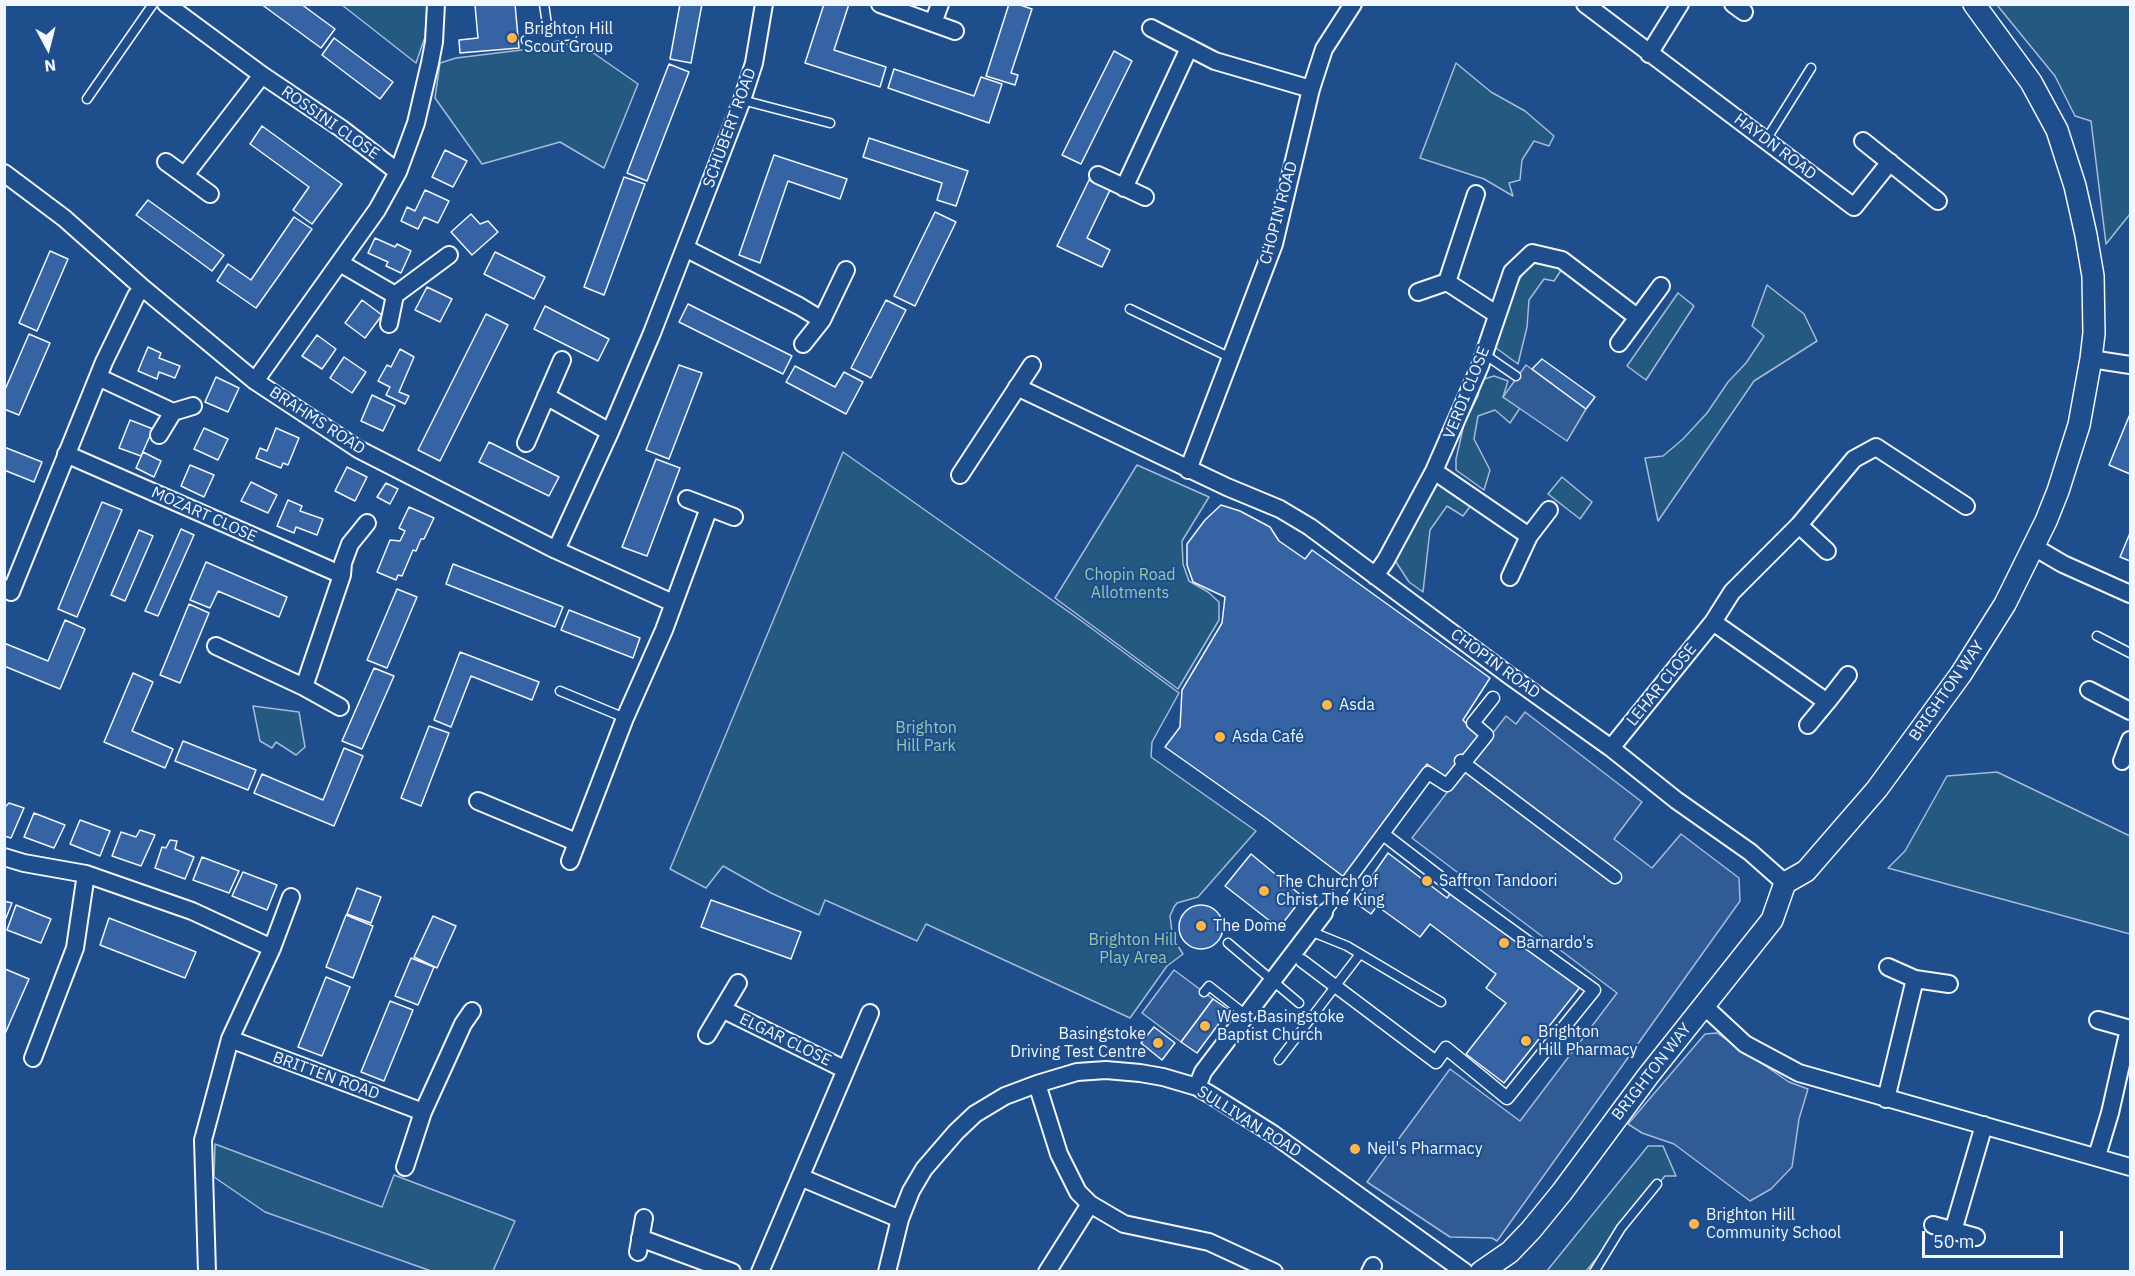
<!DOCTYPE html>
<html>
<head>
<meta charset="utf-8">
<style>
  body { margin:0 }
  #map { position:relative; width:2135px; height:1276px; overflow:hidden; background:#1f4e8c; font-family:"IBM Plex Sans",sans-serif }
  canvas { display:block }
  .frame { position:absolute; inset:0; border:6px solid #f2f6ff; pointer-events:none }
  .north { position:absolute; left:18px; top:18px; width:60px; height:60px; -webkit-text-stroke:4px #1f4e8c; paint-order:stroke; rotate:173deg; font-size:16px; font-weight:700; line-height:24px; text-align:center; color:#f2f6ff }
  .north::after { content:''; display:block; margin:auto; width:21px; height:27px; background:#f2f6ff; clip-path:polygon(50% 0,100% 100%,50% 72%,0 100%) }
  .scale { position:absolute; left:1922px; top:1231px; width:141px; height:27px; box-sizing:border-box; border:3px solid #f2f6ff; border-top:0; padding-left:8px; font-size:18px; line-height:21px; white-space:nowrap; color:#f2f6ff; -webkit-text-stroke:4px #1f4e8c; paint-order:stroke }
</style>
</head>
<body>
<div id="map">
<canvas width="2135" height="1276"></canvas>
<div class="frame"></div>
<div class="north">N</div>
<div class="scale">50 m</div>
</div>
<script>
const c = document.querySelector('canvas').getContext('2d');
c.lineJoin = 'round';
function fillPath(path, color) { c.fillStyle = color; c.fill(path, 'evenodd'); }
const shape = rows => new Path2D(rows.map(r => 'M' + r).join(''));
function stroke(path, color, width, dash) { c.strokeStyle = color; c.lineWidth = width; c.lineCap = dash ? 'butt' : 'round'; c.setLineDash(dash || []); c.stroke(path); }
function write(font, color, halo, rows, align = 'center') {
  c.font = font + ' "IBM Plex Sans",sans-serif'; c.lineWidth = 4.5; c.setLineDash([]); c.textBaseline = 'middle'; c.strokeStyle = halo; c.fillStyle = color; for (const [text, x, y, turn = 0] of rows) {
    c.save(); c.translate(x, y); c.rotate((+turn || 0) * Math.PI / 180); c.textAlign = isNaN(turn) ? turn : align; if (halo) c.strokeText(text, 0, 0); c.fillText(text, 0, 0); c.restore();
  }
}
const green = shape([
  [342,5,427,5,425,37,416,63,342,5],
  [1997,5,2130,5,2130,214,2106,244,2091,121,2075,116,2055,76,1997,5],
  [579,43,638,84,604,168,560,142,482,164,435,98,440,63,456,58,579,43],
  [1456,63,1491,92,1525,111,1554,136,1549,146,1534,141,1522,160,1520,180,1509,183,1513,196,1484,179,1420,158,1456,63],
  [1530,263,1553,265,1562,269,1554,281,1544,279,1529,300,1527,327,1518,364,1496,348,1513,289,1530,263],
  [1767,285,1804,314,1817,341,1754,381,1658,521,1645,458,1663,456,1683,439,1707,413,1728,382,1746,363,1764,336,1752,326,1767,285],
  [1678,293,1694,306,1646,380,1627,366,1678,293],
  [1494,376,1508,381,1503,397,1520,408,1510,423,1495,410,1478,416,1474,439,1490,470,1484,490,1456,470,1456,459,1464,424,1478,396,1481,380,1494,376],
  [843,452,1083,622,1179,693,1152,742,1151,757,1256,831,1198,897,1177,903,1174,907,1170,916,1172,932,1176,943,1183,954,1167,966,1130,1018,926,924,917,941,825,900,819,915,771,893,723,866,706,888,670,869,843,452],
  [1137,465,1209,497,1182,541,1183,564,1189,581,1208,592,1219,602,1219,620,1178,689,1055,598,1137,465],
  [1439,474,1472,504,1463,516,1447,506,1430,530,1423,592,1409,582,1394,559,1439,474],
  [1562,477,1592,502,1580,519,1548,494,1562,477],
  [253,706,299,712,305,747,296,755,276,742,272,748,260,741,253,706],
  [1997,772,2130,836,2130,934,1888,868,1905,851,1947,776,1997,772],
  [215,1144,382,1207,394,1175,515,1221,493,1271,431,1271,265,1212,214,1177,215,1144],
  [1648,1146,1663,1146,1676,1176,1665,1176,1586,1271,1546,1272,1648,1146]
]);
fillPath(green, '#245a82');
stroke(green, '#a8bbd7', 1.5);
const parking = shape([
  [1526,365,1586,409,1567,441,1503,397,1526,365],
  [1525,712,1642,802,1614,839,1652,868,1681,834,1739,878,1740,901,1497,1241,1492,1238,1450,1237,1367,1182,1450,1069,1520,1121,1617,993,1412,838,1506,716,1516,724,1525,712],
  [1174,970,1213,999,1181,1042,1142,1013,1174,970],
  [1717,1033,1789,1082,1808,1089,1799,1119,1792,1167,1771,1189,1750,1201,1674,1144,1642,1133,1628,1124,1705,1034,1717,1033]
]);
fillPath(parking, '#305b95');
stroke(parking, '#a8bbd7', 1.5);
const building = shape([
  [261,4,301,4,335,29,321,48,261,4],
  [515,4,519,48,460,53,459,40,478,38,475,5,515,4],
  [680,4,702,4,691,63,670,59,680,4],
  [824,4,849,4,834,50,886,67,880,87,805,63,824,4],
  [1009,4,1017,4,1032,9,1011,73,1018,75,1015,85,986,76,1009,4],
  [334,38,393,82,380,99,322,55,334,38],
  [1114,51,1132,61,1081,164,1062,155,1114,51],
  [669,64,689,72,647,181,627,173,669,64],
  [894,69,974,96,981,77,1002,84,989,123,888,88,894,69],
  [262,126,342,184,312,224,293,210,309,187,250,144,262,126],
  [869,138,968,171,956,206,937,200,942,183,863,157,869,138],
  [445,150,467,161,453,187,432,177,445,150],
  [774,155,847,179,840,199,788,181,760,263,739,255,774,155],
  [624,177,645,184,604,295,584,287,624,177],
  [1090,178,1111,188,1087,238,1110,250,1102,267,1057,246,1090,178],
  [425,190,449,201,438,223,424,217,418,229,401,221,407,207,415,211,425,190],
  [148,200,224,255,212,271,136,215,148,200],
  [935,212,956,222,915,306,894,296,935,212],
  [471,214,480,224,488,221,498,232,472,255,451,232,471,214],
  [294,217,312,229,256,308,217,281,228,264,251,280,294,217],
  [375,238,395,247,397,244,411,251,401,273,386,266,388,262,368,253,375,238],
  [50,251,68,259,37,331,19,323,50,251],
  [495,252,545,277,534,299,484,274,495,252],
  [427,287,452,299,440,322,415,310,427,287],
  [362,300,382,315,365,338,345,323,362,300],
  [886,300,906,310,871,378,851,368,886,300],
  [688,304,792,356,783,374,679,322,688,304],
  [545,306,609,339,598,361,534,329,545,306],
  [486,314,508,325,440,461,418,450,486,314],
  [29,334,50,343,19,415,4,409,4,392,29,334],
  [317,335,336,349,322,369,302,356,317,335],
  [148,347,161,353,159,358,180,366,175,378,159,372,157,379,138,371,148,347],
  [400,349,414,357,399,392,409,396,405,404,386,395,390,387,378,381,387,365,391,367,400,349],
  [344,357,366,372,352,393,330,378,344,357],
  [1542,359,1595,397,1586,409,1532,369,1542,359],
  [679,365,702,373,669,459,646,450,679,365],
  [795,366,835,387,844,372,863,382,846,414,786,382,795,366],
  [216,377,239,388,228,412,205,402,216,377],
  [372,395,395,406,383,431,361,421,372,395],
  [2130,414,2130,474,2109,465,2130,414],
  [130,420,153,429,141,456,119,448,130,420],
  [204,428,228,439,218,460,194,449,204,428],
  [276,428,299,438,288,465,283,463,281,468,256,458,260,448,267,451,276,428],
  [489,442,559,477,549,496,479,462,489,442],
  [4,447,42,462,34,482,4,470,4,447],
  [143,452,161,461,154,477,136,468,143,452],
  [656,459,680,468,647,556,622,547,656,459],
  [190,465,214,475,204,497,181,486,190,465],
  [347,467,367,477,355,501,335,491,347,467],
  [251,482,277,495,268,513,241,501,251,482],
  [386,483,398,489,390,504,377,497,386,483],
  [288,500,302,506,300,511,323,519,317,535,296,527,294,533,277,526,288,500],
  [102,502,122,510,77,617,58,609,102,502],
  [1221,505,1240,511,1270,527,1279,541,1305,559,1312,550,1490,678,1463,720,1480,738,1447,778,1427,764,1344,877,1267,819,1165,747,1180,727,1182,690,1222,623,1225,597,1193,582,1187,565,1187,544,1205,520,1221,505],
  [409,507,434,518,424,539,421,539,416,551,413,550,402,576,398,575,396,580,377,572,390,540,400,541,405,531,399,528,409,507],
  [181,529,194,535,158,616,145,611,181,529],
  [139,530,153,536,125,601,111,595,139,530],
  [2130,533,2130,561,2120,557,2130,533],
  [206,562,287,597,279,617,218,591,210,608,190,600,206,562],
  [453,564,563,607,555,627,446,584,453,564],
  [397,589,417,597,387,668,367,660,397,589],
  [189,604,209,613,180,683,160,675,189,604],
  [569,610,640,638,633,658,561,630,569,610],
  [65,620,85,629,60,689,4,666,4,643,48,661,65,620],
  [460,652,539,682,532,700,471,676,451,727,434,720,460,652],
  [374,668,394,676,362,749,342,741,374,668],
  [133,673,153,682,132,731,173,749,165,768,104,742,133,673],
  [429,726,449,733,421,806,401,798,429,726],
  [183,741,256,770,248,790,175,761,183,741],
  [344,748,363,756,334,826,254,793,262,774,323,800,344,748],
  [9,803,24,808,11,838,4,836,4,808,9,803],
  [34,813,65,825,54,848,24,837,34,813],
  [80,820,110,831,100,856,70,844,80,820],
  [140,830,155,835,141,866,112,856,121,832,136,837,140,830],
  [170,840,177,841,175,849,194,857,185,879,155,868,162,847,166,848,170,840],
  [1388,853,1447,898,1453,890,1581,986,1504,1083,1466,1054,1506,1003,1486,988,1496,974,1430,924,1420,937,1377,906,1371,914,1354,902,1388,853],
  [1251,854,1303,897,1279,928,1225,886,1251,854],
  [202,857,239,871,229,893,193,880,202,857],
  [243,872,277,885,267,910,232,896,243,872],
  [357,888,381,897,371,923,347,914,357,888],
  [711,900,801,932,791,959,701,927,711,900],
  [4,901,12,903,4,923,4,901],
  [16,905,51,919,41,943,7,930,16,905],
  '1179 927a22 22 0 1 1 44 0a22 22 0 1 1-44 0Z',
  [346,915,373,926,353,978,326,967,346,915],
  [433,916,456,926,437,968,414,957,433,916],
  [109,918,196,952,185,978,100,945,109,918],
  [411,958,434,967,418,1005,395,996,411,958],
  [5,969,29,979,4,1036,4,969,5,969],
  [326,977,350,987,322,1056,298,1047,326,977],
  [1213,999,1229,1010,1197,1053,1181,1042,1213,999],
  [390,1001,413,1010,384,1081,361,1072,390,1001],
  [1154,1027,1175,1043,1162,1060,1141,1043,1154,1027]
]);
fillPath(building, '#3563a3');
stroke(building, '#f2f6ff', 1.5);
const service = shape([
  [544,4,549,38],
  [526,40,572,35],
  [87,99,153,4],
  [742,100,830,123],
  [1766,140,1811,68],
  [1130,309,1231,358],
  [1484,354,1516,376],
  [2097,636,2130,653],
  [560,691,625,718],
  [1310,931,1347,946,1441,1002],
  [1228,943,1299,1003],
  [1204,992,1209,986,1246,1015],
  [1279,1060,1360,954],
  [1594,1272,1621,1228,1657,1184]
]);
const pedestrian = shape([
  [1461,761,1615,877],
  [1324,913,1428,773,1447,785,1487,735,1473,723,1493,698],
  [1302,961,1436,1062,1446,1048,1507,1098,1594,990,1461,894,1383,834]
]);
const minor = shape([
  [166,4,262,75,342,129,398,172],
  [880,4,955,31],
  [1585,4,1854,207,1890,162],
  [1733,4,1744,12],
  [933,23,940,4],
  [1151,28,1215,61,1311,89],
  [1649,54,1680,4],
  [1863,141,1938,201],
  [166,162,210,194],
  [4,173,64,218,143,288,255,381,358,449,556,550,673,603],
  [185,175,262,75],
  [1098,175,1145,197],
  [1124,188,1189,48],
  [1476,194,1447,282,1496,314],
  [685,248,799,306,822,320],
  [340,263,395,295],
  [1418,292,1447,282],
  [389,324,395,295,449,255],
  [1619,343,1661,286],
  [803,344,822,320,846,270],
  [2091,359,2130,365],
  [98,377,173,412,193,406],
  [255,381,377,210,398,172,416,123,430,63,434,42,436,4],
  [1017,387,1227,487,1280,509,1310,527,1510,676,1611,748,1676,800,1750,852,1785,883],
  [546,396,610,432],
  [159,435,173,412],
  [526,443,562,360],
  [66,454,342,575,304,687],
  [1188,470,1274,244,1311,89,1324,49,1353,4],
  [1434,471,1529,536,1549,510],
  [960,475,1032,365],
  [687,499,734,517],
  [1799,525,1827,551],
  [2034,547,2063,564,2130,594],
  [556,550,610,432,652,333,742,100,754,63,764,4],
  [342,575,343,563,350,544,367,523],
  [1375,576,1386,560,1434,471,1480,366,1512,272,1532,253,1562,260,1637,317],
  [1510,577,1529,536],
  [4,588,11,592,104,362,136,296,143,288],
  [1713,622,1827,702,1808,725],
  [216,646,304,687,340,707],
  [2089,690,2130,711],
  [1827,702,1848,675],
  [1611,748,1713,622,1732,592,1799,525,1854,459,1876,447,1966,506],
  [2122,761,2130,740],
  [478,801,576,842],
  [4,857,24,863,86,874,192,911,272,948],
  [570,861,625,718,664,630,709,508],
  [1888,967,1915,979,1949,984],
  [1704,1006,1745,1044,1799,1073,2130,1167],
  [724,1010,846,1070],
  [2098,1020,2130,1029],
  [707,1035,738,983],
  [230,1039,423,1112,463,1024,472,1011],
  [33,1058,75,948,86,874],
  [1037,1084,1059,1154,1078,1192,1090,1204,1124,1224,1209,1242,1274,1272],
  [1197,1087,1203,1072,1324,913],
  [1886,1099,1915,979],
  [2097,1156,2110,1113,2129,1029],
  [405,1167,423,1112],
  [800,1177,900,1219],
  [1933,1225,1976,1237],
  [1953,1231,1984,1125],
  [640,1238,732,1272],
  [638,1252,644,1218],
  [207,1272,203,1140,230,1039,272,948,291,897],
  [760,1272,870,1013],
  [887,1272,900,1219,911,1191,924,1169,956,1132,975,1114,1005,1096,1037,1084,1077,1072,1106,1070,1140,1073,1163,1077,1197,1087,1211,1095,1273,1134,1465,1272],
  [1047,1272,1090,1204],
  [1370,1272,1373,1266]
]);
const tertiary = shape([
  [1481,1272,1510,1252,1531,1230,1562,1192,1648,1076,1772,920,1785,883,1806,871,1877,789,1961,674,2005,604,2046,521,2058,491,2079,425,2091,359,2094,333,2093,276,2086,235,2075,186,2057,130,2031,82,1974,4]
]);
stroke(service, '#f2f6ff', 11);
stroke(pedestrian, '#f2f6ff', 15);
stroke(minor, '#f2f6ff', 20);
stroke(tertiary, '#f2f6ff', 24);
stroke(service, '#1f4e8c', 8);
stroke(pedestrian, '#1f4e8c', 12);
stroke(minor, '#1f4e8c', 16);
stroke(tertiary, '#1f4e8c', 21);
for (const [x, y, r, color] of [
  [512,38,6,"#ffb74d"],
  [1327,705,6,"#ffb74d"],
  [1220,737,6,"#ffb74d"],
  [1427,881,6,"#ffb74d"],
  [1264,891,6,"#ffb74d"],
  [1201,926,6,"#ffb74d"],
  [1504,943,6,"#ffb74d"],
  [1205,1026,6,"#ffb74d"],
  [1526,1041,6,"#ffb74d"],
  [1158,1043,6,"#ffb74d"],
  [1355,1149,6,"#ffb74d"],
  [1694,1224,6,"#ffb74d"]
]) { const dot = new Path2D(); dot.arc(x, y, r, 0, 2 * Math.PI); c.fillStyle = color; c.fill(dot); stroke(dot, '#1f4e8c', 2); }
write('16px', '#f2f6ff', '#1f4e8c', [
  ["Brighton Hill",524,29],
  ["Scout Group",524,47],
  ["Asda",1339,705],
  ["Asda Café",1232,737],
  ["Saffron Tandoori",1439,881],
  ["The Church Of",1276,882],
  ["Christ The King",1276,900],
  ["The Dome",1213,926],
  ["Barnardo's",1516,943],
  ["West Basingstoke",1217,1017],
  ["Baptist Church",1217,1035],
  ["Brighton",1538,1032],
  ["Hill Pharmacy",1538,1050],
  ["Basingstoke",1146,1034,"right"],
  ["Driving Test Centre",1146,1052,"right"],
  ["Neil's Pharmacy",1367,1149],
  ["Brighton Hill",1706,1215],
  ["Community School",1706,1233]
], 'left');
write('16px', '#f2f6ff', '#1f4e8c', [
  ["ROSSINI CLOSE",330,123,35],
  ["SCHUBERT ROAD",730,128,-70],
  ["HAYDN ROAD",1775,147,37],
  ["CHOPIN ROAD",1279,213,-75],
  ["VERDI CLOSE",1467,393,-68],
  ["BRAHMS ROAD",317,421,33],
  ["MOZART CLOSE",204,515,24],
  ["CHOPIN ROAD",1495,664,36],
  ["LEHAR CLOSE",1662,685,-51],
  ["BRIGHTON WAY",1947,691,-55],
  ["ELGAR CLOSE",785,1040,26],
  ["BRIGHTON WAY",1652,1072,-52],
  ["BRITTEN ROAD",326,1076,20],
  ["SULLIVAN ROAD",1249,1122,32]
]);
write('16px', '#97c8a6', '#1f4e8c', [
  ["Chopin Road",1130,575],
  ["Allotments",1130,593],
  ["Brighton",926,728],
  ["Hill Park",926,746],
  ["Brighton Hill",1133,940],
  ["Play Area",1133,958]
]);
</script>
</body>
</html>
